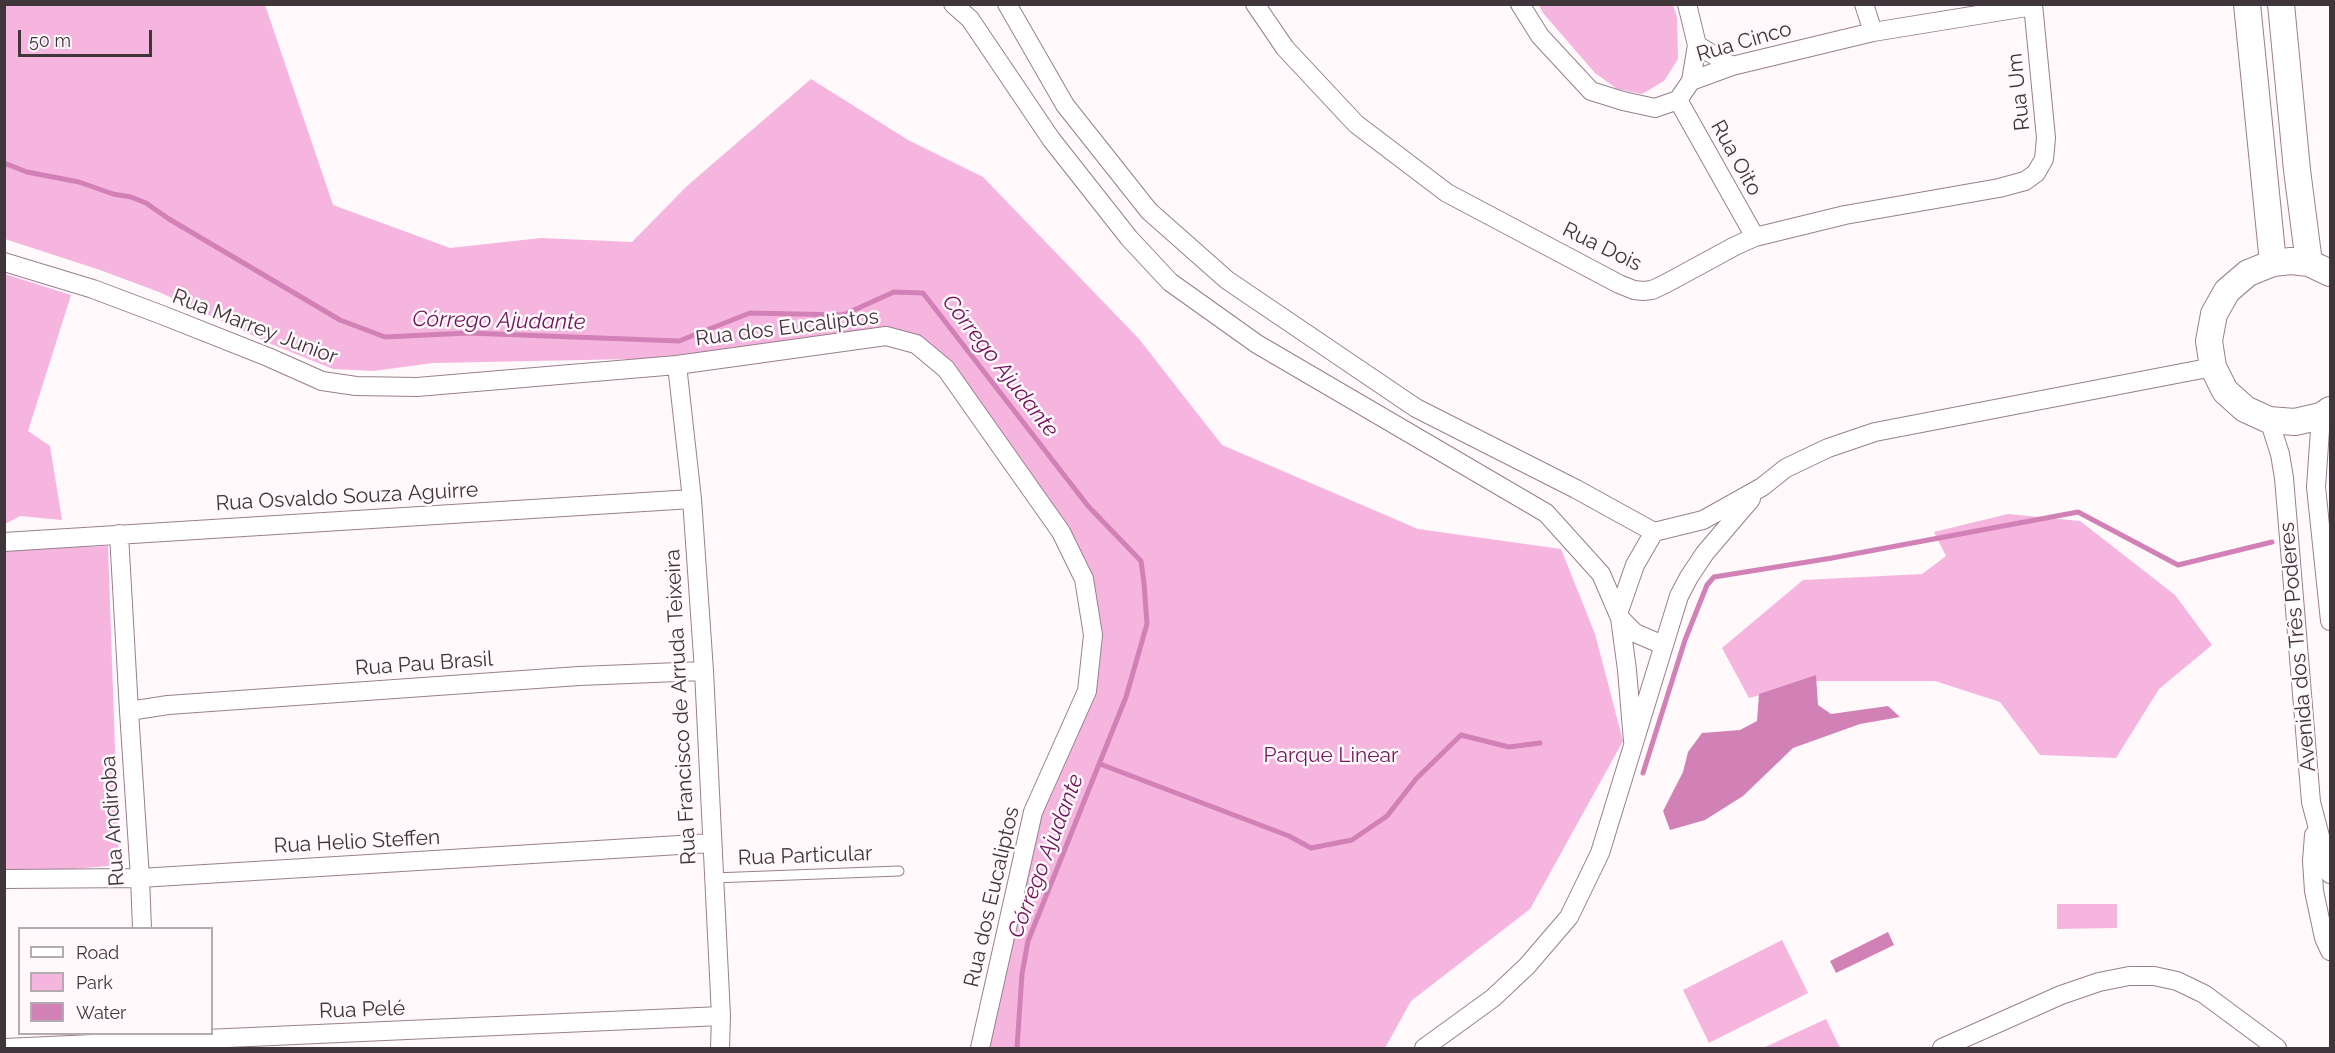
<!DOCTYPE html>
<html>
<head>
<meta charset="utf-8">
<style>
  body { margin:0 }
  #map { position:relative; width:2335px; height:1053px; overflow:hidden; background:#fff9fc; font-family:Raleway,sans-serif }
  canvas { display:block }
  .frame { position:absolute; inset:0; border:6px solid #40353b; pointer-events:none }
  .legend { position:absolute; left:18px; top:927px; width:195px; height:108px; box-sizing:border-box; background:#fff9fc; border:2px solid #b3abaf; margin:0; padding:8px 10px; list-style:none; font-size:18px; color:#40353b }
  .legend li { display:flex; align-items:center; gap:12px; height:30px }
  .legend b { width:30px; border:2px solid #b3abaf }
  .scale { position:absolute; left:18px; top:30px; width:134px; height:27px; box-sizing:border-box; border:3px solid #40353b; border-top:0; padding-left:8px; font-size:18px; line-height:21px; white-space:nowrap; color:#40353b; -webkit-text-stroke:4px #fff9fc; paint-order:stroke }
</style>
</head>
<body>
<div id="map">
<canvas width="2335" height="1053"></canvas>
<div class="frame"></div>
<ul class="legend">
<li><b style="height:8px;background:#fff"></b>Road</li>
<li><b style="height:16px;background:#f6b5de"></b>Park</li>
<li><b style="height:16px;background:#d281b6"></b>Water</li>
</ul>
<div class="scale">50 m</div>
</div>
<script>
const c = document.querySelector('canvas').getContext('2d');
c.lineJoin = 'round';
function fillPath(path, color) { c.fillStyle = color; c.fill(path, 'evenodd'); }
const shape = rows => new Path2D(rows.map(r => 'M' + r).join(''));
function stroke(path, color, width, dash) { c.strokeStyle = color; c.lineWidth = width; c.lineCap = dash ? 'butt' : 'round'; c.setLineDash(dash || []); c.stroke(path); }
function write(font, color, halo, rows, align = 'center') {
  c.font = font + ' Raleway,sans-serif'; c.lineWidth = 5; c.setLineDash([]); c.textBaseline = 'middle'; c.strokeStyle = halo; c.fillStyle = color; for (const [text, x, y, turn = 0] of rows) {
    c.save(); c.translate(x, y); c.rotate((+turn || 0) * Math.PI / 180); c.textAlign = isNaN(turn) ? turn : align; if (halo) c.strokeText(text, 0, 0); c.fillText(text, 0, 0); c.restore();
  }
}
fillPath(shape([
  [5,5,265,5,333,205,450,248,541,238,632,242,687,186,811,79,908,140,983,177,1139,339,1222,445,1418,529,1561,549,1595,634,1623,741,1530,909,1411,1001,1385,1048,986,1048,1039,814,1093,693,1090,582,920,342,685,358,433,363,373,371,333,369,271,344,159,292,100,270,5,239],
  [1539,5,1673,5,1677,17,1678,59,1664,81,1642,94,1617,89,1595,73,1543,13],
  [5,274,71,295,28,431,50,446,62,520,20,516,5,524],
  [2008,514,2080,521,2175,595,2212,645,2159,689,2116,758,2040,755,2000,702,1935,681,1812,681,1749,698,1722,648,1803,580,1922,574,1946,556,1934,532],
  [108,546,119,865,5,875,4,550],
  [2057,904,2117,904,2117,928,2057,929],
  [1782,940,1808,993,1709,1043,1683,990],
  [1826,1019,1840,1048,1763,1048]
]), '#f6b5de');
fillPath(shape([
  [1816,675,1818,705,1831,714,1888,706,1900,717,1860,724,1793,748,1743,796,1705,820,1670,830,1663,811,1683,772,1688,752,1702,733,1740,730,1757,721,1759,694],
  [1888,932,1894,945,1836,973,1830,961]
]), '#d281b6');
stroke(shape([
  [4,163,27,172,79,182,113,194,131,197,146,203,169,219,340,320,385,337,468,333,679,341,750,313,843,315,894,292,923,293,1088,506,1141,561,1144,583,1147,624,1126,697,1028,941,1022,974,1017,1048],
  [1100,764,1289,836,1311,848,1352,840,1387,816,1416,779,1461,735,1509,747,1540,743],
  [1643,773,1685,640,1707,585,1714,577,1832,558,2078,512,2178,565,2272,542]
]), '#d281b6', 5);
const lane = shape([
  [713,878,899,871]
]);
const street = shape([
  [953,4,970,19,1051,139,1129,238,1170,282,1257,344,1546,513,1601,574,1620,618,1627,670,1633,741],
  [1007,4,1065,105,1149,211,1227,280,1416,408,1576,489,1654,532,1703,520,1762,487,1786,468,1828,448,1875,432,2213,367],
  [1255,4,1285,48,1356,124,1447,193,1619,284,1634,290,1643,291,1652,290,1665,284,1735,246,1755,237,1845,215,1999,188,2025,181,2036,173,2044,159,2046,138,2033,4],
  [1520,4,1540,36,1591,91,1623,101,1655,108,1678,100,1691,81,1732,66,1873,32,2033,6],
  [1687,4,1697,45,1691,81],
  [1864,4,1873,32],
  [1697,45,1732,66],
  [1678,100,1755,237],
  [4,262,93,289,162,315,268,357,322,381,356,386,417,387,677,365,886,336,916,344,946,369,1061,532,1084,579,1093,635,1087,691,1033,812,980,1048],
  [677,365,692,499,704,671,721,1016,720,1048],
  [2321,416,2316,487,2330,621],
  [2269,420,2280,454,2284,478,2311,802,2330,874],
  [119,534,129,711],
  [4,542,692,499],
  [1618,614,1635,565,1654,532],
  [1620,618,1635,633,1663,645],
  [2314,835,2312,861,2314,891,2324,938,2330,951],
  [4,879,140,878,712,843],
  [142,928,140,878,129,711,168,705,579,676,704,671],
  [4,1048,721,1016],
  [1424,1048,1493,998,1527,966,1569,917,1600,853,1679,596,1689,577,1705,553,1751,499],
  [1942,1048,2061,995,2099,982,2129,976,2154,976,2177,981,2204,994,2277,1048]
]);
const secondary = shape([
  [2247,4,2273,263],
  [2281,4,2297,170,2309,263],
  [2330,273,2309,263,2291,261,2273,263,2248,273,2227,291,2214,314,2209,341,2213,367,2225,391,2245,409,2269,420,2295,422,2321,416,2330,410]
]);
stroke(lane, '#997f8f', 11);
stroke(street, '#997f8f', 20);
stroke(secondary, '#997f8f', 28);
stroke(lane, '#fff', 9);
stroke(street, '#fff', 18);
stroke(secondary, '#fff', 26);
write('21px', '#40353b', '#fff9fc', [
  ["Rua Cinco",1744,42,-16],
  ["Rua Um",2019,92,-96],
  ["Rua Oito",1736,158,61],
  ["Rua Dois",1602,247,26],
  ["Rua Marrey Junior",255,327,21],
  ["Rua dos Eucaliptos",787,328,-7],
  ["Rua Osvaldo Souza Aguirre",347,497,-3],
  ["Avenida dos Três Poderes",2298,647,-95],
  ["Rua Pau Brasil",424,664,-4],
  ["Rua Francisco de Arruda Teixeira",681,707,-93],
  ["Rua Andiroba",113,821,-94],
  ["Rua Helio Steffen",357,842,-3],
  ["Rua Particular",805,856,-2],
  ["Rua dos Eucaliptos",992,897,-77],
  ["Rua Pelé",362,1010,-2]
]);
write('21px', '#78175e', '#fff9fc', [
  ["Parque Linear",1331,756]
]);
write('italic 22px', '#73125a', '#fff9fc', [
  ["Córrego Ajudante",499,321,1],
  ["Córrego Ajudante",1000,366,52],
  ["Córrego Ajudante",1046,856,-69]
]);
</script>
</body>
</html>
